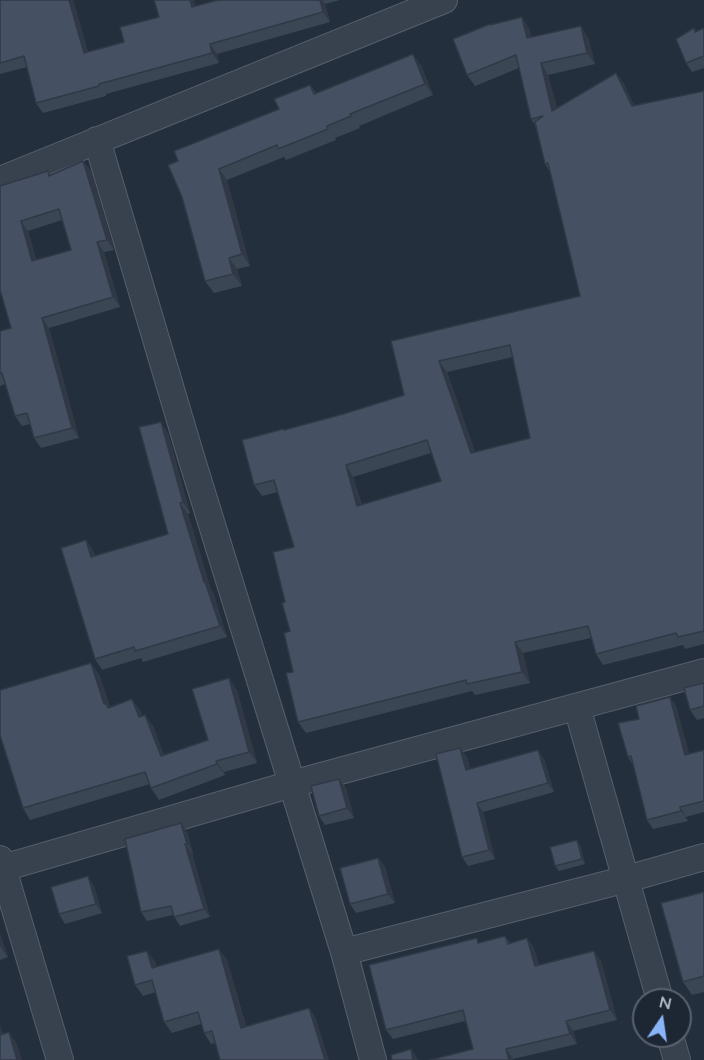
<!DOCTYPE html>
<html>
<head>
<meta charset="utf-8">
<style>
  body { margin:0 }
  #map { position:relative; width:704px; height:1060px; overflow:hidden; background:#242f3e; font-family:Lato,sans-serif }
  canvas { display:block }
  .north { position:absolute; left:632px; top:988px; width:60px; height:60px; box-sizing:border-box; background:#1d2633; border:2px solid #59626f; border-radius:50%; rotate:13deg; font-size:16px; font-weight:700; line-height:24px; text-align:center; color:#b4bcc9 }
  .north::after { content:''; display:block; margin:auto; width:21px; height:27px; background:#8ab4f8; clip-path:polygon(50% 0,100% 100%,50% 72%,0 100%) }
</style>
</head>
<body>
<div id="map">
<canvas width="704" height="1060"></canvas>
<div class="north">N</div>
</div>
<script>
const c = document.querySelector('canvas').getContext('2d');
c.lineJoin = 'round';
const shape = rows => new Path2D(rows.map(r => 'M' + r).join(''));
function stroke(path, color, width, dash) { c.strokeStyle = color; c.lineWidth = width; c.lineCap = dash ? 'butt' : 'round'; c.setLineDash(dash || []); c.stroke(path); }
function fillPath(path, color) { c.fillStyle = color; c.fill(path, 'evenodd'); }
const street = shape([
  [97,140,191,457,344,952,373,1060],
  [0,180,444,0],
  [577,707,660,1000],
  [0,859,60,1060],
  [3,868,292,784,704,672],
  [344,952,627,879,704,857],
  [670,1036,677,1060]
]);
stroke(street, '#565f6c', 28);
stroke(street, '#38414e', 26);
fillPath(shape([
  [0,0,73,0,88,52,124,42,196,6,218,0,340,0,325,4,330,22,217,54,219,63,106,94,106,96,43,113,36,103,27,67,0,74],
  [491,25,529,28,531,37,588,37,595,64,548,75,557,108,616,73,624,84,634,105,704,91,704,644,685,649,683,645,603,665,596,654,591,638,523,653,530,683,475,695,472,691,306,733,298,722,290,631,285,602,294,547,278,492,262,496,254,485,284,430,343,414,404,395,391,341,580,296,550,172,545,164,535,125,531,119,519,68,475,86,467,75],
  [513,357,530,438,475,452,447,372],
  [431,453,441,481,362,505,353,477],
  [694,28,696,31,704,28,704,68,692,72,686,63],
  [421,65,433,95,359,126,360,128,335,138,336,140,286,160,284,157,227,180,250,266,237,269,242,286,214,293,205,281,178,161,279,109,310,85,316,93],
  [83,161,91,171,114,250,104,252,120,307,49,328,79,438,41,448,34,438,30,424,22,426,15,416,5,384,0,386,0,331,11,328,0,186,48,171,51,175],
  [62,220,71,250,36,260,28,231],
  [168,433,190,513,188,514,211,590,213,592,227,637,143,662,141,658,102,670,95,659,86,540,93,551,95,556,168,534],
  [99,674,110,707,140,710,142,716,153,726,164,755,208,740,237,690,257,763,224,772,225,775,159,800,151,788,150,784,30,820,23,808],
  [704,683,704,718,697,720,690,710],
  [670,697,676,706,689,754,704,750,704,812,686,817,688,821,653,829,647,820,633,765,628,757,639,719],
  [460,748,467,757,470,769,544,759,554,792,483,812,495,859,468,866,462,857],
  [339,779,346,788,354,818,325,825,319,816],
  [187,832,193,853,192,853,210,917,180,926,173,915,147,921,141,912],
  [580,845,585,864,559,871,555,866],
  [378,858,385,867,395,903,356,913,350,904],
  [94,886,102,913,65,924,59,914],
  [704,892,704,992,692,995,683,982],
  [0,934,8,957,0,960],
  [505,936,510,943,527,938,534,948,539,965,601,961,617,1020,573,1031,577,1044,513,1059,473,1049,465,1021,393,1039,386,1030,481,943],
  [219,949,227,960,246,1026,309,1008,316,1019,211,1044,204,1033,201,1024,172,1033,164,1022,156,992,143,996,135,985,147,951,155,962,156,967]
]), '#3b4654');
fillPath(shape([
  [69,0,73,0,91,63,84,53],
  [190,0,194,0,199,17,192,7],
  [320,0,323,0,325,4,330,22,323,12],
  [522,17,529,28,534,49,527,38],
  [581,26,588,37,595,64,587,53],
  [210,44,217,54,219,63,212,53],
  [413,54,421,65,433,95,425,84],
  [541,63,548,75,560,122,552,111],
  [616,73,624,84,640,117,632,106],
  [83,161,91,171,114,250,107,240],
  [219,169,227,180,250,266,242,254],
  [21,221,28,231,40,271,32,261],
  [97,242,104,252,120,307,113,297],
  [229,258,237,269,242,286,233,274],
  [42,318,49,328,79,438,72,428],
  [439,361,447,372,479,464,471,453],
  [161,422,168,433,190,513,183,502],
  [346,465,353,477,365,517,357,506],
  [180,503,188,514,211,590,213,592,227,637,220,626,204,582],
  [86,540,93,551,98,568,91,557],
  [515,642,523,653,530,683,522,672],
  [91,663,99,674,110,708,114,714,104,704],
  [229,678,237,690,257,763,249,752],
  [670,697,676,706,692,764,685,755],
  [132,699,140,710,147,728,139,717],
  [145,715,153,726,169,767,161,756],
  [460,748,467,757,472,779,466,770],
  [538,750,544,759,554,792,548,783],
  [216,761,224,772,225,775,217,764],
  [339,779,346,788,354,818,347,808],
  [477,803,483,812,495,859,489,850],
  [680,807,686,817,688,821,681,811],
  [181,823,187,832,193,853,187,844],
  [577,840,580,845,585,864,582,859],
  [185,844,192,853,210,917,204,909],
  [378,858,385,867,395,903,388,894],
  [88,876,94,886,102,913,96,904],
  [0,934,8,957,1,948,0,945],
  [527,938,534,948,542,976,535,966],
  [219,949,227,960,249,1039,241,1028],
  [147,951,155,962,160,979,152,968],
  [594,951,601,961,617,1020,610,1010],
  [309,1008,316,1019,329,1060,325,1060],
  [566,1021,573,1031,577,1044,570,1034],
  [0,1025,7,1047,0,1037],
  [9,1032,17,1044,22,1060,17,1060],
  [411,1049,418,1059,418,1060,413,1060],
  [506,1049,513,1059,513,1060,509,1060]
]), '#303945');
const building = shape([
  [0,0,69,0,84,53,124,42,120,27,159,17,154,0,190,0,192,7,218,0,320,0,323,12,210,44,212,53,99,84,99,86,36,103,24,56,0,63,0,0],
  [522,17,527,38,581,26,587,53,541,63,552,111,616,73,632,106,704,91,704,631,678,637,676,633,596,654,588,626,515,642,522,672,467,684,466,680,298,722,286,673,293,672,284,633,290,631,282,603,285,602,273,552,294,547,274,480,254,485,242,440,283,429,284,430,343,414,404,395,391,341,580,296,548,163,545,164,535,122,543,116,531,119,516,55,467,75,453,39,490,24,490,25,522,17],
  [510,345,530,438,471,453,439,361,510,345],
  [427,440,441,481,357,506,346,465,427,440],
  [694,28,695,32,704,28,704,56,686,63,676,39,694,28],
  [413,54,425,84,350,114,351,116,327,126,328,129,278,149,277,145,219,169,242,254,229,258,233,274,205,281,182,197,168,165,178,161,174,151,279,109,274,99,310,85,314,94,413,54],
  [83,161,107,240,97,242,113,297,42,318,72,428,34,438,27,413,15,416,2,373,0,374,0,331,11,328,0,290,0,186,48,171,49,176,83,161],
  [59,209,71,250,32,261,21,221,59,209],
  [161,422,183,502,180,503,204,582,205,582,220,626,135,651,134,647,95,659,61,548,86,540,91,557,168,534,139,427,161,422],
  [91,663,104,704,106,703,108,708,132,699,139,717,145,715,161,756,208,740,192,689,229,678,249,752,216,761,217,764,151,788,145,772,23,808,0,735,0,690,91,663],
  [704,683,704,706,690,710,684,688,704,683],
  [670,697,685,755,704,750,704,801,680,807,681,811,647,820,631,756,628,757,618,723,639,719,636,706,670,697],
  [460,748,466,770,538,750,548,783,477,803,489,850,462,857,436,754,460,748],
  [339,779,347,808,319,816,311,786,339,779],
  [181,823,187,844,185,844,204,909,174,917,171,906,141,912,125,839,181,823],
  [577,840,582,859,555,866,550,847,577,840],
  [378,858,388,894,350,904,340,868,378,858],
  [88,876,96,904,59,914,51,887,88,876],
  [704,892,704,976,683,982,661,903,704,892],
  [505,936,508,944,527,938,535,966,594,951,610,1010,566,1021,570,1034,506,1049,509,1060,430,1060,473,1049,463,1010,386,1030,369,965,477,938,478,943,505,936],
  [219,949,241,1028,309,1008,325,1060,220,1060,212,1031,204,1033,198,1012,164,1022,152,980,135,985,127,956,147,951,152,968,219,949],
  [9,1032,17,1060,0,1060,0,1035,9,1032],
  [411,1049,413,1060,392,1060,391,1055,411,1049]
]);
fillPath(building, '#455162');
stroke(building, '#303945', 1.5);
</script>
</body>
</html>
